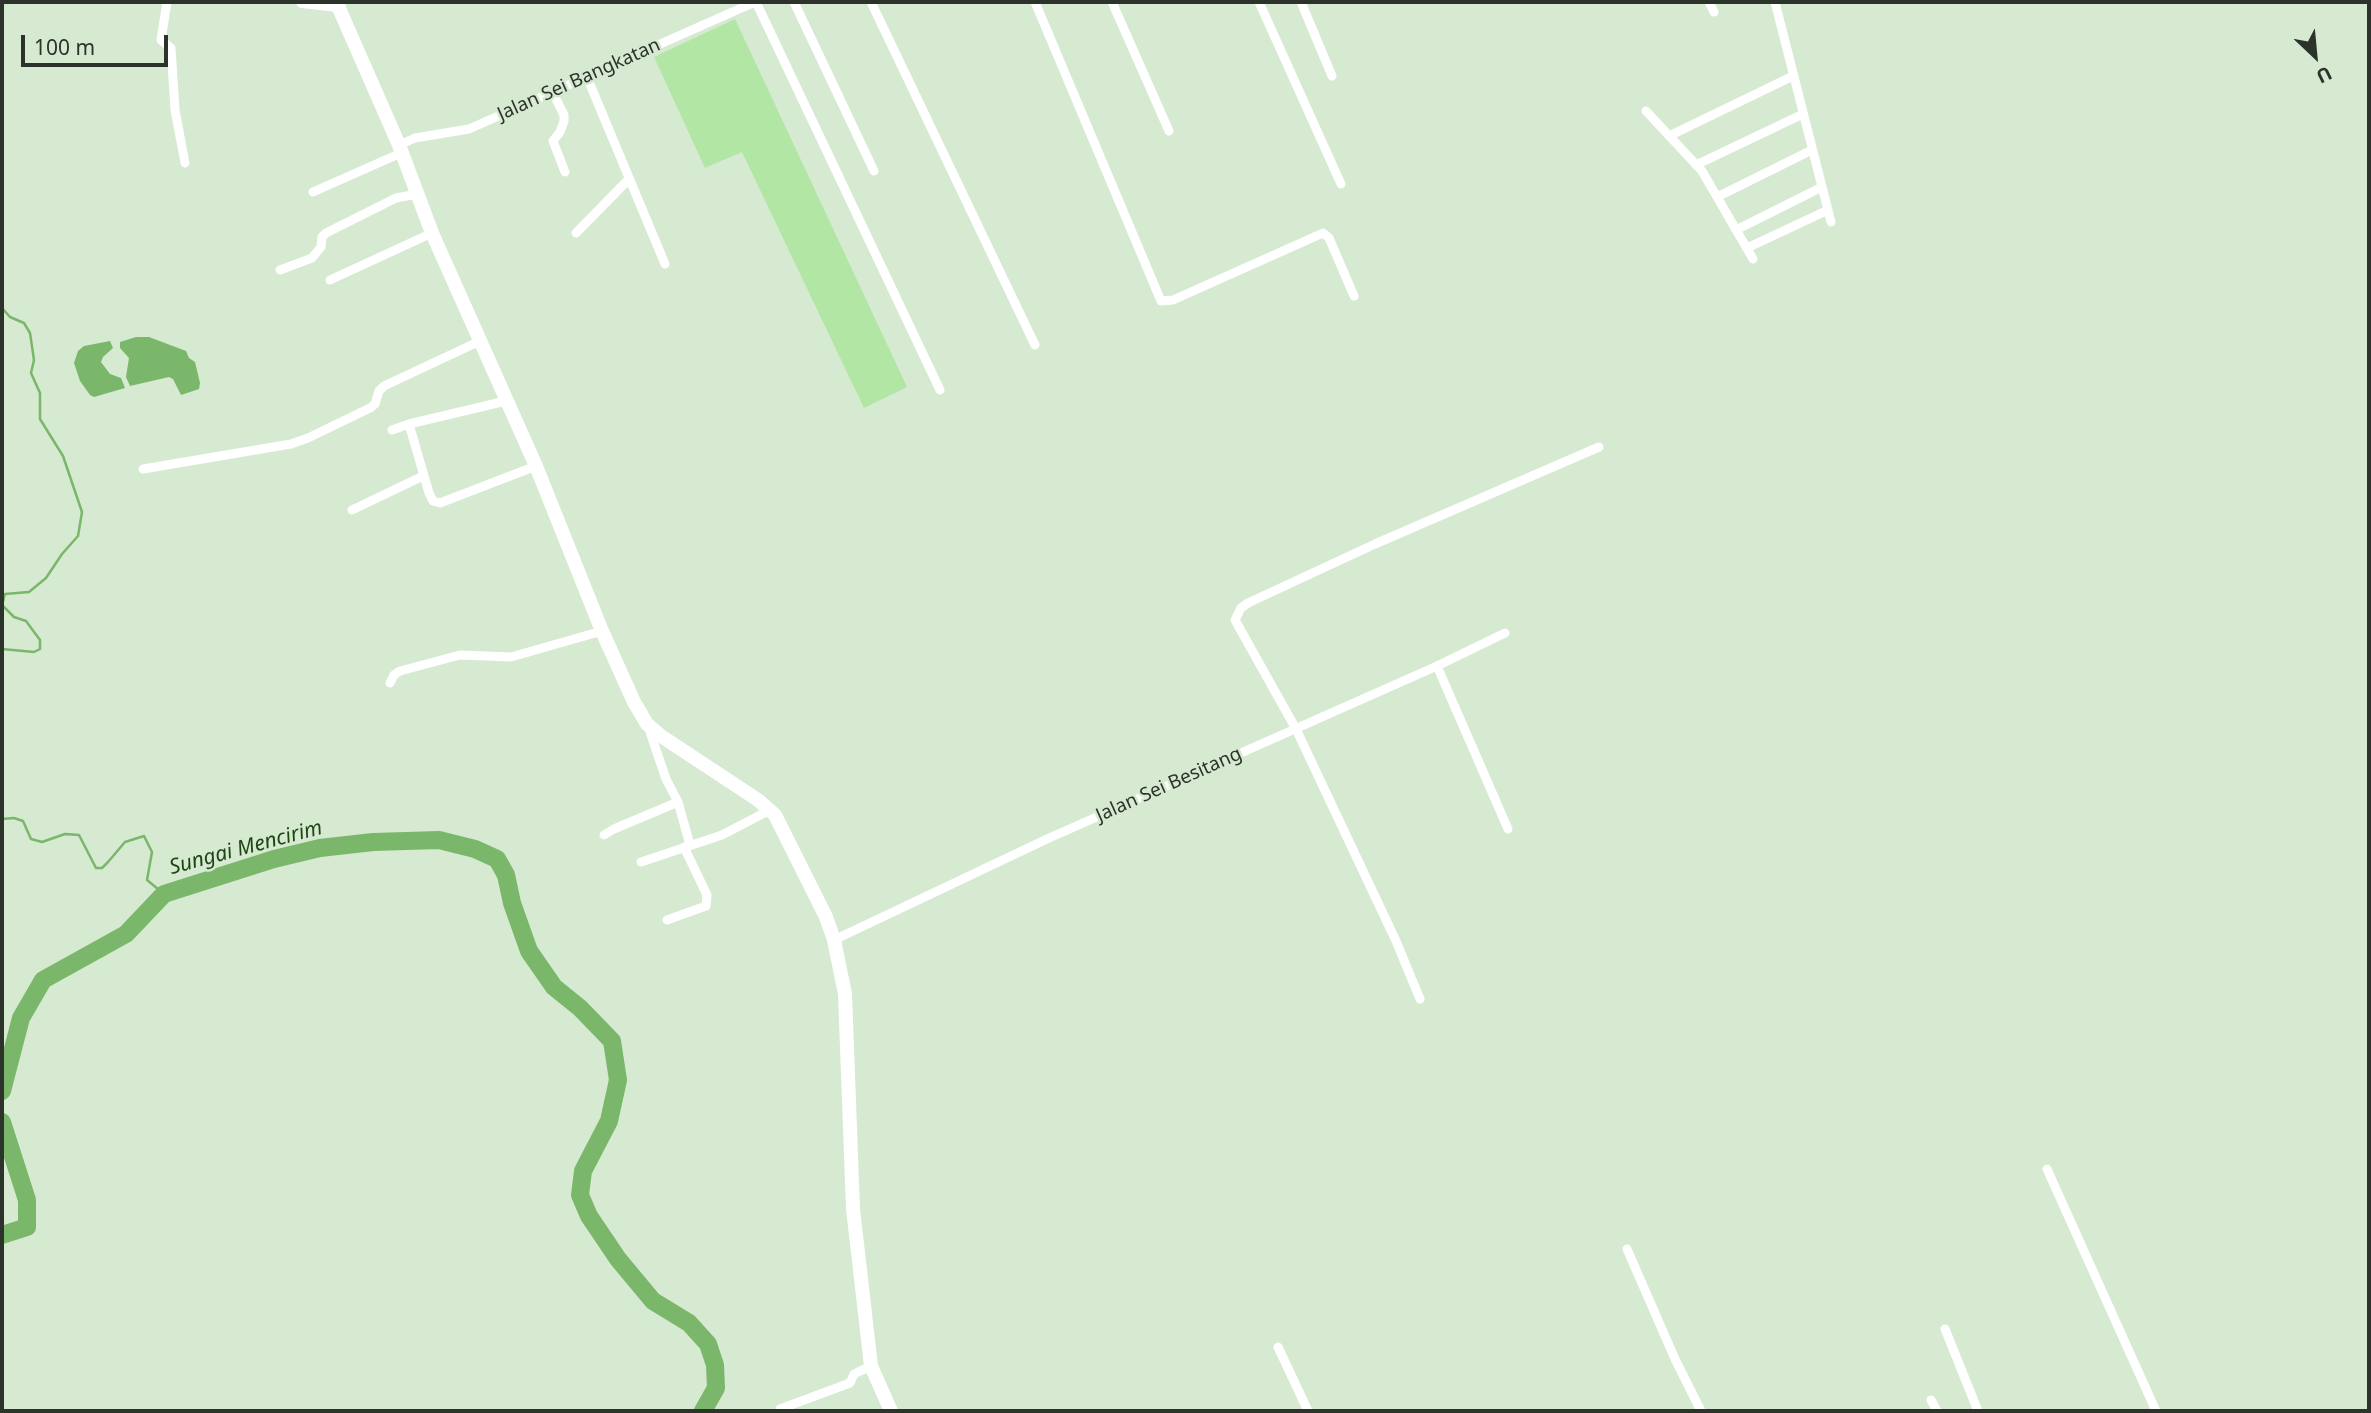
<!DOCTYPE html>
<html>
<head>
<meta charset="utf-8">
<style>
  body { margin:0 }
  #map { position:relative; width:2371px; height:1413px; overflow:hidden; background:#d6e9d1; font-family:"Noto Sans",sans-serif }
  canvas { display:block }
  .frame { position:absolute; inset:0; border:4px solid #2c332a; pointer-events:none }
  .north { position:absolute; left:2280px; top:21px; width:70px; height:70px; -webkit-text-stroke:5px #d6e9d1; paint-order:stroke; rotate:154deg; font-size:19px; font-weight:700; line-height:28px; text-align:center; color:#2c332a }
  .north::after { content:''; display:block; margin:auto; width:24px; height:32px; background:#2c332a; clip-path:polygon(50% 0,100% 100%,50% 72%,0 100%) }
  .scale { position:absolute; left:21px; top:35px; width:147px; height:32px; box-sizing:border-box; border:4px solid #2c332a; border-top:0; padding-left:9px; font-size:21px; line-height:24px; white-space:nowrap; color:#2c332a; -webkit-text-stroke:5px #d6e9d1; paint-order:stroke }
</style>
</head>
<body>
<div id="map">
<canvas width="2371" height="1413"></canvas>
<div class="frame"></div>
<div class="north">U</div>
<div class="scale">100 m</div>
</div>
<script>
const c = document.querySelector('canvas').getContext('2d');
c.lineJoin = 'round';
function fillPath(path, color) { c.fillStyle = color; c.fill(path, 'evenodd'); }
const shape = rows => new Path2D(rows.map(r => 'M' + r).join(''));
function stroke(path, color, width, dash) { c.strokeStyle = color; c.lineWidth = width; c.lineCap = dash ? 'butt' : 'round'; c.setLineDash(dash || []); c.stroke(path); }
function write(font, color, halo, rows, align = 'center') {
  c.font = font + ' "Noto Sans",sans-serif'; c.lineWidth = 5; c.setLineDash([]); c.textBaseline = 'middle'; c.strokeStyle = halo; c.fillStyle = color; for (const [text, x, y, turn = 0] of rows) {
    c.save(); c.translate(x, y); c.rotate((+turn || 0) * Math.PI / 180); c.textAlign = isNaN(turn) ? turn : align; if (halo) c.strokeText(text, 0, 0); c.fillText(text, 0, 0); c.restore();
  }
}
fillPath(shape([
  [735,19,907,387,864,408,742,152,705,168,654,57]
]), '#b2e6a5');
fillPath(shape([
  [136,337,149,337,186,351,189,358,195,362,200,383,199,389,181,395,173,379,169,377,130,386,126,377,129,358,120,348,120,342],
  [110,341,113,348,103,357,101,362,110,374,121,378,125,388,94,397,90,395,80,381,74,363,78,351,84,346]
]), '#7ab76a');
stroke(shape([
  [2,308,10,317,24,323,30,333,34,360,31,373,40,393,40,419,63,456,82,512,78,536,62,554,46,578,29,592,5,594,2,605],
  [2,605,14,617,26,621,40,640,40,649,34,652,2,649],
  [2,819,14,818,23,821,31,839,42,842,65,834,79,835,96,868,102,868,108,862,125,842,144,836,152,852,147,880,164,894]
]), '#7ab76a', 2.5);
stroke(shape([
  [2,1091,21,1018,43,980,126,934,164,894,274,859,320,848,373,842,439,840,475,849,497,859,506,875,512,903,529,951,554,987,580,1008,612,1041,618,1080,609,1121,583,1171,580,1195,589,1216,618,1259,653,1301,689,1323,708,1344,715,1365,716,1388,703,1411],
  [2,1122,27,1200,27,1227,2,1235]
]), '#7ab76a', 18);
stroke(shape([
  [167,2,161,40,171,48,175,110,185,163],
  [756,2,940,390],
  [794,2,874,171],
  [871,2,1035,345],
  [1035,2,1161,301,1173,300,1323,233,1329,238,1354,296],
  [1112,2,1169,131],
  [1259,2,1341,184],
  [1301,2,1332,76],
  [1709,2,1714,12],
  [1775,2,1831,222],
  [587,77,665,264],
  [553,93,564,115,564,121,560,132,553,141,565,172],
  [1646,111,1702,171,1753,259],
  [1669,136,1793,76],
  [399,145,415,138,469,129,755,2],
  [1696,165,1803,114],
  [313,192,401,153],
  [1717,197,1812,150],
  [1736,230,1822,187],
  [576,233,629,179],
  [1747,248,1828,210],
  [280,270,312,258,321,247,322,237,326,233,396,198,417,194],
  [330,280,432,233],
  [409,424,429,493,433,501,440,503,536,466],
  [392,430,409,424,506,401],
  [143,469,291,444,308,438,370,408,375,404,379,391,384,386,480,341],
  [352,510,423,476],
  [1437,666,1508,829],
  [390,683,394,675,400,671,460,655,511,657,602,631],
  [678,802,690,845],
  [604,835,614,829,678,802,666,779,648,726],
  [641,862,722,835,770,810],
  [667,920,706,906,707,895,684,847],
  [834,940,1047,839,1437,666,1505,633],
  [1420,999,1396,941,1296,729,1235,620,1241,608,1248,603,1375,544,1599,447],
  [2047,1169,2156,1411],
  [1627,1249,1675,1359,1701,1411],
  [1945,1329,1978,1411],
  [1278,1347,1308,1411],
  [1931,1400,1937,1411],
  [780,1409,850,1383,854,1374,871,1366]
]), '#fff', 9);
stroke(shape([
  [302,2,338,6]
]), '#fff', 12);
stroke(shape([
  [339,2,338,6,399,145,432,233,536,466,602,631,634,702,647,724,661,736,758,800,775,815,826,917,834,940,845,994,853,1209,871,1366,891,1411]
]), '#fff', 14);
write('19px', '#2c332a', '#d6e9d1', [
  ["Jalan Sei Bangkatan",579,80,-24],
  ["Jalan Sei Besitang",1169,785,-24]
]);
write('italic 21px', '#1d4612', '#d6e9d1', [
  ["Sungai Mencirim",246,848,-15]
]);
</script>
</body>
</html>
